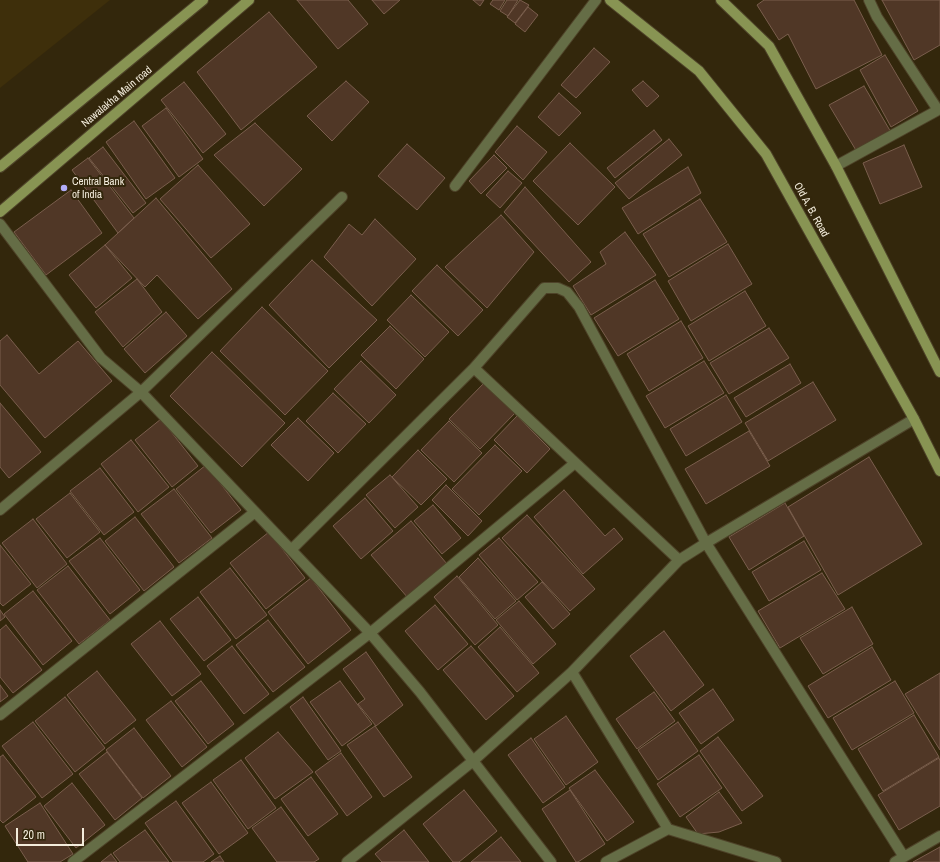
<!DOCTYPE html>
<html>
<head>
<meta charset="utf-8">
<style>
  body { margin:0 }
  #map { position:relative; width:940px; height:862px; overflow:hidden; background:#33270c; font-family:"Archivo Narrow",sans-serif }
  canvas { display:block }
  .scale { position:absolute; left:16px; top:828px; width:68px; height:18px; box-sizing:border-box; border:2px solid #f3ecdc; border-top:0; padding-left:5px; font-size:12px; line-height:14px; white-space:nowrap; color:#f3ecdc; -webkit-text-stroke:3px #33270c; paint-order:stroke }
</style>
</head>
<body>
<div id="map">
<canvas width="940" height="862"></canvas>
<div class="scale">20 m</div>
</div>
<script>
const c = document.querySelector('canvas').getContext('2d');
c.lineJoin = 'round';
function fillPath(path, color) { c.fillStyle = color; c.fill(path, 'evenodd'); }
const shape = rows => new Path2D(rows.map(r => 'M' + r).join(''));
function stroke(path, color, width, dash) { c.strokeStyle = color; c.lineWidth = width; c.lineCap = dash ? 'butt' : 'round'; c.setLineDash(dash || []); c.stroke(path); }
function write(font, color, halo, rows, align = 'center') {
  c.font = font + ' "Archivo Narrow",sans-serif'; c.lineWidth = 4; c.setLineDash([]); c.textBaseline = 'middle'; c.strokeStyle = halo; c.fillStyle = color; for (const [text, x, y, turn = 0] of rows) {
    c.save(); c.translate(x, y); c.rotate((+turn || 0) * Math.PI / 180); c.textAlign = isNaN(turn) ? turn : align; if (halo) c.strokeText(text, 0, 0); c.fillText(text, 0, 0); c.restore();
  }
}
fillPath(shape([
  [0,0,110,0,0,88]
]), '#3e2f0b');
const building = shape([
  [297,0,348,0,368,24,338,49,297,0],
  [372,0,400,0,384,14,372,0],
  [473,0,484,0,480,6,473,0],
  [493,0,505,0,499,10,490,4,493,0],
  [507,0,518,0,508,16,500,11,507,0],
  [520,0,529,5,515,23,507,17,520,0],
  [764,0,854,0,882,55,816,89,788,34,779,40,757,5,764,0],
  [882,0,940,0,940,45,914,60,882,0],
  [528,7,538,15,525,32,515,24,528,7],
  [269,12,317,67,241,130,197,72,269,12],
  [594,48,610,62,576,98,561,85,594,48],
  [885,55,918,111,891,127,860,70,885,55],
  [346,81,369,102,332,141,307,116,346,81],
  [643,81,659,96,647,107,632,90,643,81],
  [184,82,226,134,203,153,161,100,184,82],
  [864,86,892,134,857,152,829,105,864,86],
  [559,93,581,113,559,136,538,117,559,93],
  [166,108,203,159,179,177,142,126,166,108],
  [134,121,175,178,146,199,106,142,134,121],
  [255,123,302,169,264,206,214,155,255,123],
  [517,126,547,152,523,180,495,152,517,126],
  [654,130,662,140,615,178,607,168,654,130],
  [669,139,682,155,629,199,615,183,669,139],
  [570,143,615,187,578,225,533,181,570,143],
  [407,144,445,178,417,210,378,176,407,144],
  [904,145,922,187,880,204,863,163,904,145],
  [103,147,146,203,133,213,89,158,103,147],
  [494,155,507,168,481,194,469,181,494,155],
  [88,158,134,218,118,233,72,170,88,158],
  [198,165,250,224,211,258,160,199,198,165],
  [688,167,701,193,638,234,622,208,688,167],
  [508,171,522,183,500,208,486,195,508,171],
  [525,187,591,262,569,282,504,212,525,187],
  [71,190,102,233,46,275,14,232,71,190],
  [156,198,232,289,198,319,157,275,145,287,105,245,156,198],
  [700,199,727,242,669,277,643,234,700,199],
  [501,215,534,252,487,308,445,267,501,215],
  [375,219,416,259,372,306,324,257,349,224,362,235,375,219],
  [625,232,656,275,591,315,573,286,606,264,600,252,625,232],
  [728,244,752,284,691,321,668,281,728,244],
  [105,245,132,278,96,308,69,275,105,245],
  [312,260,377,320,329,368,269,305,312,260],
  [437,265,483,310,458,336,412,291,437,265],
  [137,279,162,312,123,347,95,312,137,279],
  [655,280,679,319,618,356,594,318,655,280],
  [745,291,766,326,709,361,688,326,745,291],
  [411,295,449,332,425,357,387,320,411,295],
  [262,307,328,371,285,415,220,351,262,307],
  [166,312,187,336,145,373,124,349,166,312],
  [681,321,703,358,649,391,627,354,681,321],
  [390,326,424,359,396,389,361,355,390,326],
  [769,328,789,358,729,394,710,363,769,328],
  [7,335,39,374,78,341,112,381,45,438,0,385,0,341,7,335],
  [212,352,285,423,242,467,170,396,212,352],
  [361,361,396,395,369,423,334,389,361,361],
  [704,361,724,393,665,428,646,396,704,361],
  [790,364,801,383,746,417,734,398,790,364],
  [485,382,515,413,480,449,449,419,485,382],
  [813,382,836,420,768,461,745,423,813,382],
  [333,393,366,424,338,453,306,421,333,393],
  [726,395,742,422,686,456,670,429,726,395],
  [0,403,41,452,9,478,0,467,0,403],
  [517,416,550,449,527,473,494,440,517,416],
  [298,418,334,453,308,481,271,445,298,418],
  [161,419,198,466,172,487,135,440,161,419],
  [449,421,482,453,454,482,421,450,449,421],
  [749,431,770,466,706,504,685,469,749,431],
  [131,440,169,487,138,512,101,464,131,440],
  [495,445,522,471,479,515,452,489,495,445],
  [418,450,447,479,421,505,392,477,418,450],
  [869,457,922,544,838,595,788,507,869,457],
  [206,465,241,510,211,533,176,489,206,465],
  [100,468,134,512,104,535,70,491,100,468],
  [390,475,418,507,395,528,366,495,390,475],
  [446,485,482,521,468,536,432,500,446,485],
  [174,489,212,538,179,563,141,514,174,489],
  [564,490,605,536,614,528,623,539,583,574,534,517,564,490],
  [70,493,100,532,67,558,36,519,70,493],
  [365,498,393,531,361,559,333,526,365,498],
  [785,503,804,536,749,570,729,537,785,503],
  [433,505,461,538,442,554,414,521,433,505],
  [527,515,595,589,570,611,502,538,527,515],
  [135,517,174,567,144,591,105,541,135,517],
  [33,519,67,564,37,588,2,543,33,519],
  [411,521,447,564,408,598,371,555,411,521],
  [269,532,305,578,266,609,230,563,269,532],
  [100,538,140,590,110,614,69,561,100,538],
  [499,538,538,582,517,600,479,555,499,538],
  [804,541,821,570,769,601,752,572,804,541],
  [0,545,31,584,3,606,0,603,0,545],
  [478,558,516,601,495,619,459,577,478,558],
  [68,566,110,620,79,644,37,590,68,566],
  [230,568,267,615,236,639,200,592,230,568],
  [822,573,845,609,780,648,758,611,822,573],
  [457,576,498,625,475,645,434,597,457,576],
  [311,578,351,630,308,664,268,612,311,578],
  [542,582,570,614,553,629,525,597,542,582],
  [33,591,72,641,43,665,4,614,33,591],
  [198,597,231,640,204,661,170,619,198,597],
  [519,601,556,644,533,664,496,620,519,601],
  [435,605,468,644,438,670,405,631,435,605],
  [852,607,873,644,823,674,800,638,852,607],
  [0,610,5,617,0,621,0,610],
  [268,620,305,667,273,692,236,645,268,620],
  [160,621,201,674,172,696,131,644,160,621],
  [6,625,42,670,13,693,0,677,0,630,6,625],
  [500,627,539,673,517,692,478,647,500,627],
  [664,631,704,685,671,711,630,656,664,631],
  [232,646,269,694,244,714,207,666,232,646],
  [471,646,514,696,486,720,443,670,471,646],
  [872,647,891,680,828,718,808,686,872,647],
  [366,652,403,705,376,726,358,704,365,699,343,669,366,652],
  [97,671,136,720,105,744,67,695,97,671],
  [940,673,940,750,905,694,940,673],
  [201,681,234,724,208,744,175,701,201,681],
  [340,681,372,724,342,746,310,702,340,681],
  [895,681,914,713,852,750,833,718,895,681],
  [0,685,8,696,0,702,0,685],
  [713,689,734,720,701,744,679,713,713,689],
  [654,692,675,721,637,749,616,719,654,692],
  [65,697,105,748,75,772,35,721,65,697],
  [303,697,341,751,328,760,290,707,303,697],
  [171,701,207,747,182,767,146,720,171,701],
  [914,715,939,757,883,791,858,749,914,715],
  [566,716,598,762,566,785,534,739,566,716],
  [33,722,73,774,42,798,2,746,33,722],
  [678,722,698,751,658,780,638,750,678,722],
  [375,726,412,777,384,797,347,745,375,726],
  [134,728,171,776,143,798,106,750,134,728],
  [278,732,313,772,275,799,245,758,278,732],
  [718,737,763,796,742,811,700,751,718,737],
  [531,738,565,787,543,803,508,755,531,738],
  [107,752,142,798,115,820,79,774,107,752],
  [341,753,372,797,347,816,315,772,341,753],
  [3,755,36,797,3,823,0,820,0,757,3,755],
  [699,755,722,788,680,817,657,784,699,755],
  [939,758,940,761,940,806,899,830,878,795,939,758],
  [241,760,276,808,248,829,213,780,241,760],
  [595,770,634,822,607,841,569,788,595,770],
  [311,777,338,814,308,836,281,799,311,777],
  [211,782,248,833,219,854,182,803,211,782],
  [72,783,105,825,76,848,44,806,72,783],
  [464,790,497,831,459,862,453,862,423,824,464,790],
  [570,790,605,844,578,862,576,862,542,809,570,790],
  [719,792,742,823,719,832,698,834,686,817,719,792],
  [176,801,214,854,203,862,173,862,145,823,176,801],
  [40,803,73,854,60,862,28,862,5,826,40,803],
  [281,807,319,859,314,862,277,862,252,828,281,807],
  [145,830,169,862,120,862,113,853,145,830],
  [404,830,429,862,382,862,375,854,404,830],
  [501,837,521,862,471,862,501,837],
  [940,847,940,862,913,862,940,847],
  [111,854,117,862,101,862,111,854],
  [220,856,224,862,211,862,220,856]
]);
fillPath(building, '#503726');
stroke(building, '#7a5e4d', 1);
const minor = shape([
  [869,0,877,17,938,110],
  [836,166,940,109],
  [455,186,596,0],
  [0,224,101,358,141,392,370,633,420,692,551,862],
  [474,368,679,560],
  [0,510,141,392,342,197],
  [292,549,474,368,544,288,558,288,567,292,579,307,706,543,904,857],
  [572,672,668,829],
  [0,715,255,512],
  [73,862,370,633,575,463],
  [347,862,473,761,572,672,679,560,706,543,914,419],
  [606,862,668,829,776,862],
  [895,862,940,836]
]);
const secondary = shape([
  [610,0,699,71,766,154,914,419,940,471],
  [721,0,769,46,836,166,940,372],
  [0,167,203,0],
  [0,212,249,0]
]);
stroke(minor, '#4e4329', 12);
stroke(secondary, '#4e4329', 12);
stroke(minor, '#656d46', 10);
stroke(secondary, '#889453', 10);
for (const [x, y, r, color] of [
  [64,188,4,"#b2adf9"]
]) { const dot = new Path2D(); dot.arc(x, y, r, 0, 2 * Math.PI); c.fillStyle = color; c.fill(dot); stroke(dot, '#33270c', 1.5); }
write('11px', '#f3ecdc', '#33270c', [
  ["Nawalakha Main road",117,97,-40],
  ["Old A. B. Road",811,210,61]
]);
write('11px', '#f3ecdc', '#33270c', [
  ["Central Bank",72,182],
  ["of India",72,195]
], 'left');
</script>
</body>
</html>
